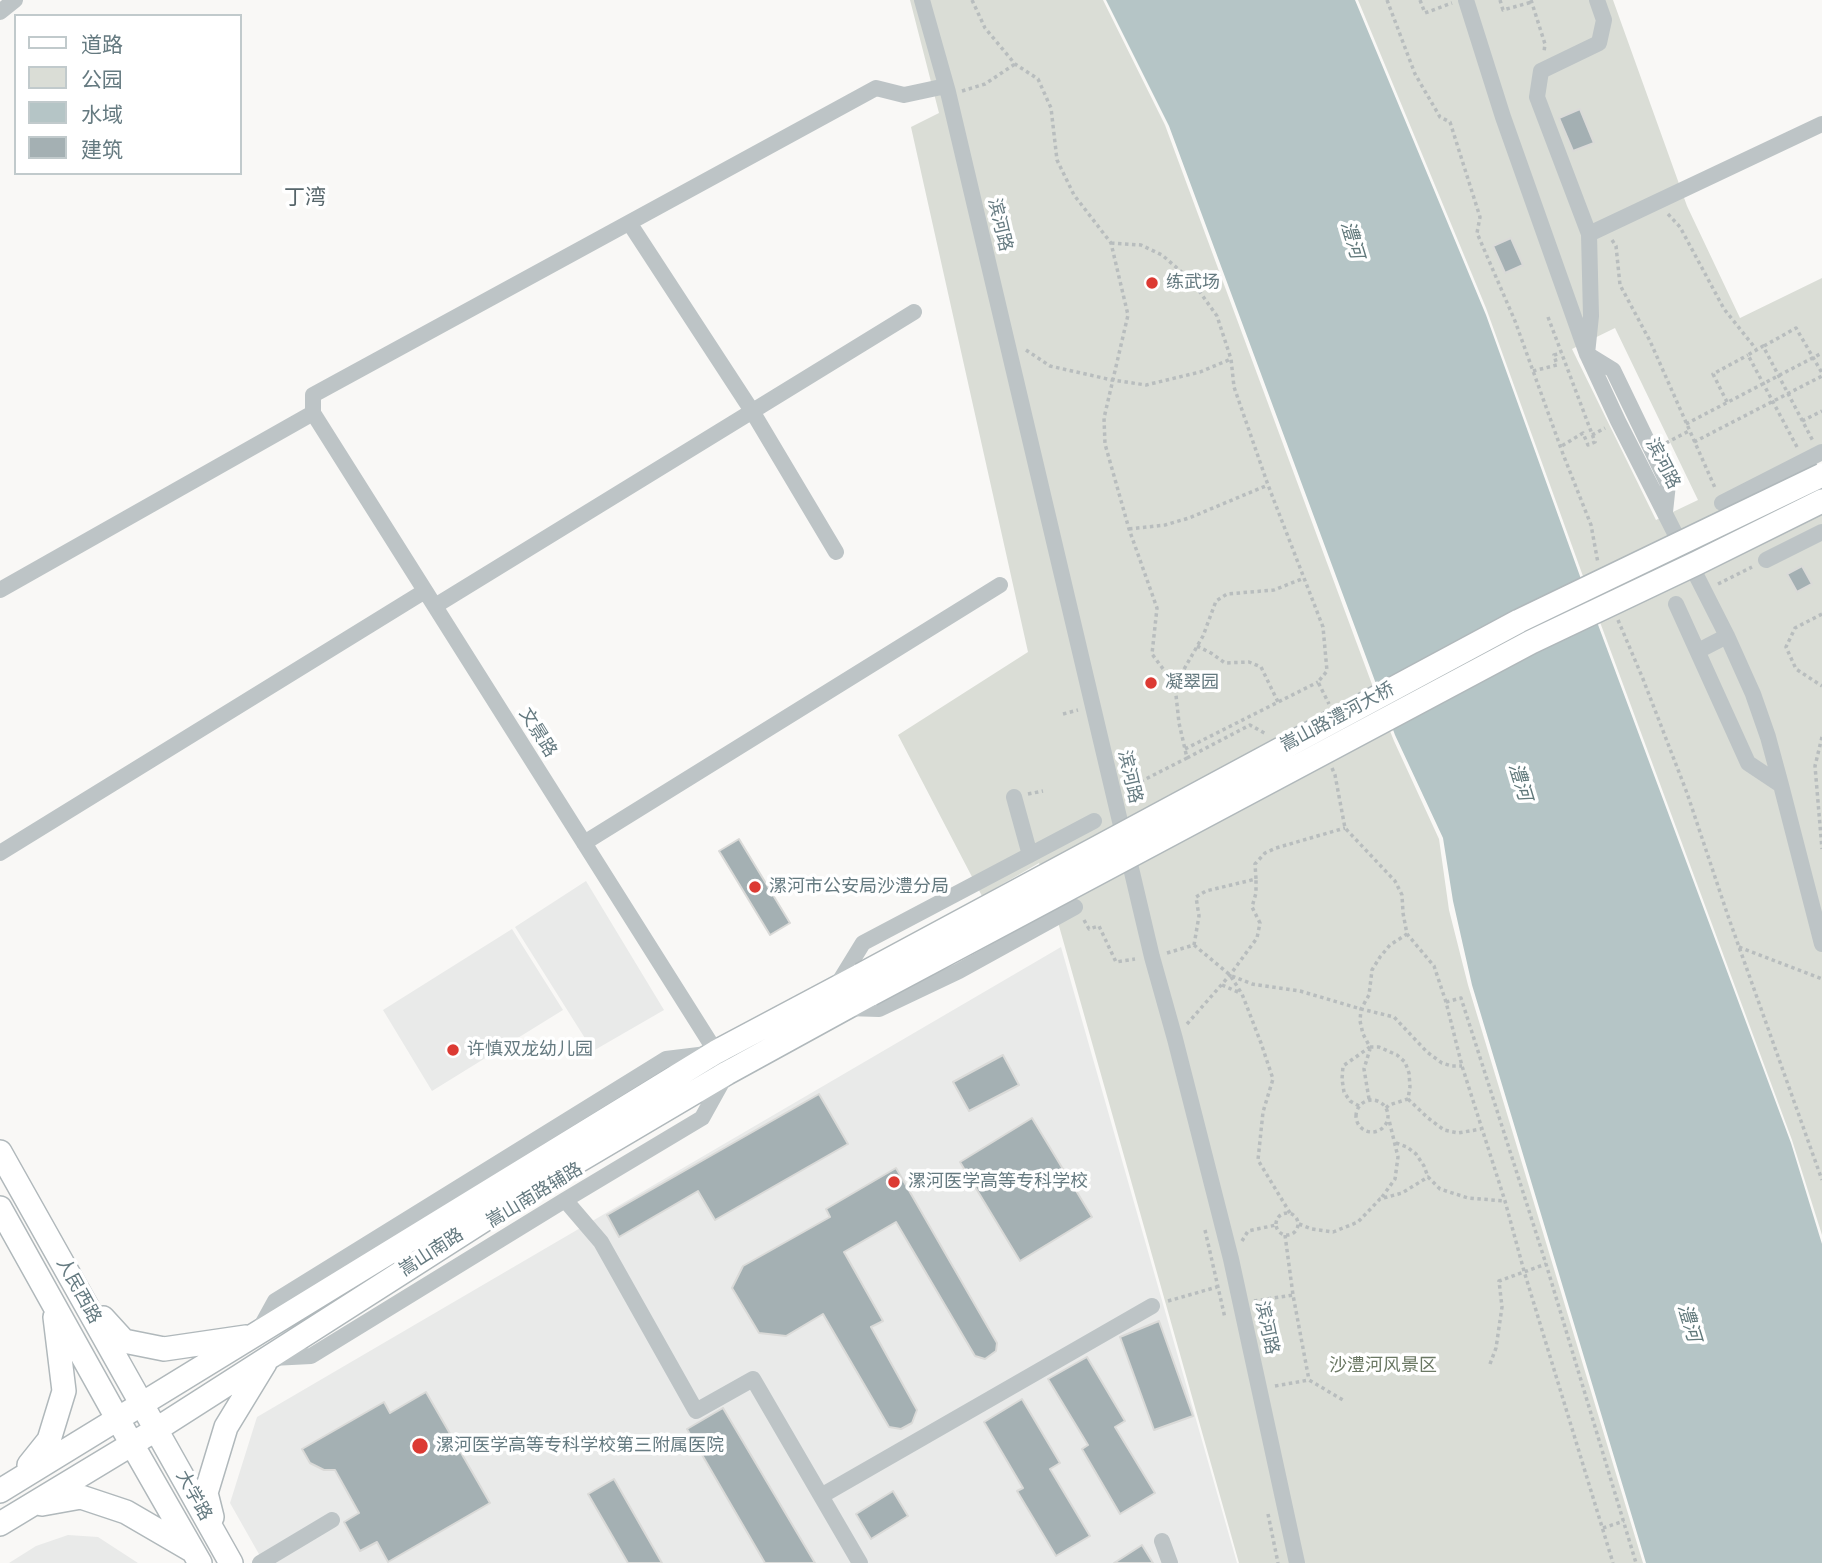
<!DOCTYPE html>
<html>
<head>
<meta charset="utf-8">
<style>
  body { margin:0 }
  #map { position:relative; width:1822px; height:1563px; overflow:hidden; background:#f9f8f6; font-family:Roboto,"Noto Sans SC",sans-serif }
  canvas { display:block }
  .legend { position:absolute; left:14px; top:14px; width:228px; height:161px; box-sizing:border-box; background:#fff; border:2px solid #c1cacc; margin:0; padding:9px 12px; list-style:none; font-size:21px; color:#657a80 }
  .legend li { display:flex; align-items:center; gap:14px; height:35px }
  .legend b { width:35px; border:2px solid #c1cacc }
</style>
</head>
<body>
<div id="map">
<canvas width="1822" height="1563"></canvas>
<ul class="legend">
<li><b style="height:9px;background:#fff"></b>道路</li>
<li><b style="height:19px;background:#daddd6"></b>公园</li>
<li><b style="height:19px;background:#b5c5c6"></b>水域</li>
<li><b style="height:19px;background:#a4b0b3"></b>建筑</li>
</ul>
</div>
<script>
const c = document.querySelector('canvas').getContext('2d');
c.lineJoin = 'round';
function fillPath(path, color) { c.fillStyle = color; c.fill(path, 'evenodd'); }
const shape = rows => new Path2D(rows.map(r => 'M' + r).join(''));
function stroke(path, color, width, dash) { c.strokeStyle = color; c.lineWidth = width; c.lineCap = dash ? 'butt' : 'round'; c.setLineDash(dash || []); c.stroke(path); }
function write(font, color, halo, rows, align = 'center') {
  c.font = font + ' Roboto,"Noto Sans SC",sans-serif'; c.lineWidth = 7; c.setLineDash([]); c.textBaseline = 'middle'; c.strokeStyle = halo; c.fillStyle = color; for (const [text, x, y, turn = 0] of rows) {
    c.save(); c.translate(x, y); c.rotate((+turn || 0) * Math.PI / 180); c.textAlign = isNaN(turn) ? turn : align; if (halo) c.strokeText(text, 0, 0); c.fillText(text, 0, 0); c.restore();
  }
}
fillPath(shape([
  [586,881,664,1010,593,1051,515,927],
  [512,929,563,1010,432,1091,383,1010],
  [1061,947,1237,1563,264,1563,230,1503,257,1417],
  [68,1535,98,1537,138,1563,9,1563,36,1546]
]), '#e9eae9');
fillPath(shape([
  [910,0,1103,0,1165,125,1380,706,1394,741,1439,839,1449,910,1468,985,1643,1563,1239,1563,1048,887,1039,863,982,896,898,735,1028,652,911,127,939,113],
  [1358,0,1613,0,1687,206,1740,318,1822,278,1822,457,1809,464,1822,489,1822,1235,1792,1140,1584,579,1486,308],
  [1615,328,1698,500,1656,520,1572,349]
]), '#daddd6');
fillPath(shape([
  [1106,0,1355,0,1486,315,1581,579,1791,1143,1822,1244,1822,1563,1646,1563,1472,985,1453,901,1443,838,1395,735,1169,126]
]), '#b5c5c6');
const building = shape([
  [1580,109,1594,143,1573,151,1559,118,1580,109],
  [1511,238,1523,265,1505,273,1493,246,1511,238],
  [1802,566,1812,584,1797,592,1787,574,1802,566],
  [739,839,790,923,770,935,719,851,739,839],
  [1003,1055,1019,1085,969,1111,953,1082,1003,1055],
  [819,1094,848,1144,715,1220,698,1191,619,1237,607,1215,819,1094],
  [1032,1118,1092,1217,1020,1261,960,1162,1032,1118],
  [896,1168,997,1343,996,1351,985,1359,975,1356,896,1222,844,1252,883,1321,871,1327,917,1410,912,1423,901,1429,889,1427,823,1314,786,1336,759,1333,732,1288,743,1266,830,1217,826,1209,896,1168],
  [1159,1321,1193,1416,1154,1430,1120,1337,1159,1321],
  [1087,1357,1125,1421,1115,1427,1155,1493,1120,1514,1082,1449,1088,1445,1048,1379,1087,1357],
  [426,1392,490,1503,388,1562,377,1542,360,1551,344,1522,359,1513,335,1470,324,1470,310,1463,302,1449,384,1402,390,1413,426,1392],
  [1022,1399,1060,1463,1050,1469,1090,1536,1056,1556,1017,1491,1023,1488,984,1422,1022,1399],
  [723,1408,815,1563,765,1563,687,1429,723,1408],
  [614,1479,662,1563,628,1563,588,1494,614,1479],
  [893,1491,908,1516,871,1539,856,1514,893,1491],
  [1142,1545,1153,1563,1114,1563,1142,1545]
]);
fillPath(building, '#a4b0b3');
stroke(building, '#dadad8', 2);
const secondary = shape([
  [0,1152,231,1563],
  [0,1208,117,1418,200,1563],
  [103,1318,124,1341,164,1349,246,1337],
  [29,1465,49,1440,64,1391,55,1317],
  [0,1491,716,1052,861,975],
  [42,1504,81,1497,126,1512,193,1551],
  [212,1517,206,1493,226,1427,265,1363],
  [0,1524,157,1429,551,1177,727,1073,871,994]
]);
stroke(secondary, '#b0b8bb', 26);
stroke(shape([
  [972,0,985,28,1015,64,1038,79,1051,108,1057,160,1074,195,1111,243,1128,315,1104,418,1105,444,1129,529,1157,608,1152,654,1175,685,1203,636,1216,601,1227,594,1274,590,1304,578,1323,627,1327,671,1318,682,1329,704],
  [1387,0,1415,74,1440,117,1450,122,1480,217,1477,233,1515,321,1563,454,1591,525,1598,563],
  [1420,0,1425,13,1452,3],
  [1500,0,1503,10,1532,2],
  [1531,0,1545,44,1544,52],
  [962,91,985,84,1015,64],
  [1668,214,1680,227,1724,309,1756,349],
  [1612,240,1616,246,1620,285,1650,341,1716,490],
  [1111,243,1141,245,1162,255,1192,281,1217,316,1231,359,1234,387,1268,485,1304,578],
  [1548,317,1595,442,1588,445,1583,433,1560,447],
  [1764,346,1796,328,1822,373],
  [1026,350,1050,366,1112,380,1146,385,1200,372,1231,359],
  [1533,371,1557,365,1554,355,1561,353],
  [1727,402,1713,374,1748,355],
  [1802,421,1822,411],
  [1686,424,1822,353],
  [1592,435,1605,428],
  [1694,442,1822,376],
  [1666,443,1689,431],
  [1797,447,1748,355,1763,346,1813,441],
  [1129,529,1165,525,1189,518,1268,485],
  [1718,584,1752,567],
  [1822,614,1795,628,1786,647,1796,669,1822,686],
  [1618,620,1643,679,1687,793,1728,916,1822,1180],
  [1197,646,1211,653,1225,663,1249,662,1261,667,1278,702],
  [1063,714,1078,710],
  [1822,737,1815,766,1822,849],
  [1185,749,1318,682],
  [1187,758,1250,725,1266,734],
  [1332,768,1335,775,1345,828,1395,881,1402,895,1403,913,1407,934,1434,966,1446,1002,1462,1066,1505,1201,1524,1271,1613,1563],
  [1128,788,1187,758,1179,723,1175,686],
  [1028,794,1043,791],
  [1084,920,1089,929,1099,926,1116,962,1135,959],
  [1194,945,1230,975,1242,994,1261,1043,1273,1079,1263,1112,1258,1160,1290,1213],
  [1739,947,1822,979],
  [1167,953,1194,945,1199,916,1196,897,1206,891,1256,879,1255,864,1265,853,1276,848,1345,828],
  [1232,976,1252,984,1300,991,1361,1009,1394,1017,1427,1052,1442,1063,1452,1066,1462,1066],
  [1222,985,1240,993],
  [1446,1002,1461,998,1546,1264,1636,1563],
  [1187,1024,1230,975,1257,938,1260,923,1252,907,1256,893,1256,879],
  [1369,1099,1364,1069,1370,1049],
  [1408,1099,1428,1118,1444,1130,1458,1133,1481,1129],
  '1356 1116a16 16 0 1 1 32 0a16 16 0 1 1-32 0Z',
  [1359,1106,1350,1101,1344,1092,1342,1079,1343,1066,1370,1047],
  [1386,1108,1389,1105,1408,1099,1410,1087,1409,1073,1405,1062,1397,1055,1379,1047,1370,1047,1363,1034,1360,1021,1361,1009,1369,995,1372,970,1380,957,1390,945,1407,934],
  [1396,1143,1407,1147,1416,1154,1424,1166,1428,1177],
  [1382,1197,1395,1179,1398,1157,1389,1120],
  '1276 1224a11 11 0 1 1 22 0a11 11 0 1 1-22 0Z',
  [1299,1224,1312,1229,1333,1232,1358,1222,1380,1199,1402,1193,1428,1177,1440,1189,1468,1198,1505,1201],
  [1205,1230,1225,1318],
  [1285,1235,1293,1295,1309,1380],
  [1242,1241,1248,1231,1276,1225],
  [1168,1301,1217,1287],
  [1254,1301,1293,1295],
  [1490,1364,1496,1348,1502,1307,1499,1281,1546,1264],
  [1275,1386,1309,1380,1343,1400],
  [1268,1514,1278,1563],
  [1603,1528,1624,1521]
]), '#b8bdbe', 3.5, [3.5, 3.5]);
stroke(shape([
  [922,0,948,92,1152,957,1175,1039,1231,1259,1297,1563],
  [1466,0,1503,117,1587,354,1618,421,1727,636,1753,694,1768,737,1781,785,1822,944],
  [0,12,15,0],
  [630,224,752,411,836,552],
  [1589,234,1537,97,1541,71,1599,43,1604,20,1597,0],
  [313,413,313,395,876,88,904,95,946,86],
  [1722,503,1822,452],
  [1665,512,1668,484,1613,370,1587,354,1591,316,1589,234,1822,124],
  [1766,560,1822,532],
  [0,590,313,413],
  [1676,604,1748,763,1781,785],
  [435,606,914,312],
  [1698,651,1727,636],
  [1014,797,1030,855],
  [584,843,1000,585],
  [0,853,425,591],
  [836,987,863,943,1094,821],
  [847,1008,879,1009,959,971,1075,907],
  [565,1200,601,1242,696,1411,753,1379,860,1563],
  [259,1330,275,1301,666,1059,707,1054],
  [272,1358,311,1356,565,1200,702,1118,727,1073,716,1052,313,413],
  [821,1496,1152,1306],
  [1162,1541,1170,1563],
  [260,1563,332,1520]
]), '#bdc4c6', 16);
stroke(secondary, '#fff', 23);
const secondaryBridge = shape([
  [861,975,1519,621,1822,475],
  [871,994,1531,642,1697,563,1822,501]
]);
stroke(secondaryBridge, '#b0b8bb', 26, []);
stroke(secondaryBridge, '#fff', 23);
for (const [x, y, r, color] of [
  [1152,283,7,"#dc3a33"],
  [1151,683,7,"#dc3a33"],
  [755,887,7,"#dc3a33"],
  [453,1050,7,"#dc3a33"],
  [894,1182,7,"#dc3a33"],
  [420,1446,9,"#dc3a33"]
]) { const dot = new Path2D(); dot.arc(x, y, r, 0, 2 * Math.PI); c.fillStyle = color; c.fill(dot); stroke(dot, '#fff', 2.5); }
write('18px', '#657a80', '#fff', [
  ["滨河路",999,225,77],
  ["滨河路",1662,464,63],
  ["嵩山路澧河大桥",1338,718,-28],
  ["文景路",537,733,58],
  ["滨河路",1129,777,77],
  ["嵩山南路辅路",535,1196,-31],
  ["嵩山南路",432,1253,-33],
  ["人民西路",78,1291,61],
  ["滨河路",1266,1328,78],
  ["大学路",193,1496,61]
]);
write('18px', '#657a80', '#fff', [
  ["练武场",1166,283],
  ["凝翠园",1165,683],
  ["漯河市公安局沙澧分局",769,887],
  ["许慎双龙幼儿园",467,1050],
  ["漯河医学高等专科学校",908,1182],
  ["漯河医学高等专科学校第三附属医院",436,1446]
], 'left');
write('18px', '#6b7864', '#fff', [
  ["沙澧河风景区",1383,1366]
]);
write('italic 19px', '#60787a', '#fff', [
  ["澧河",1351,240,73],
  ["澧河",1519,782,73],
  ["澧河",1688,1323,73]
]);
write('21px', '#57666b', '#fff', [
  ["丁湾",305,199]
]);
</script>
</body>
</html>
